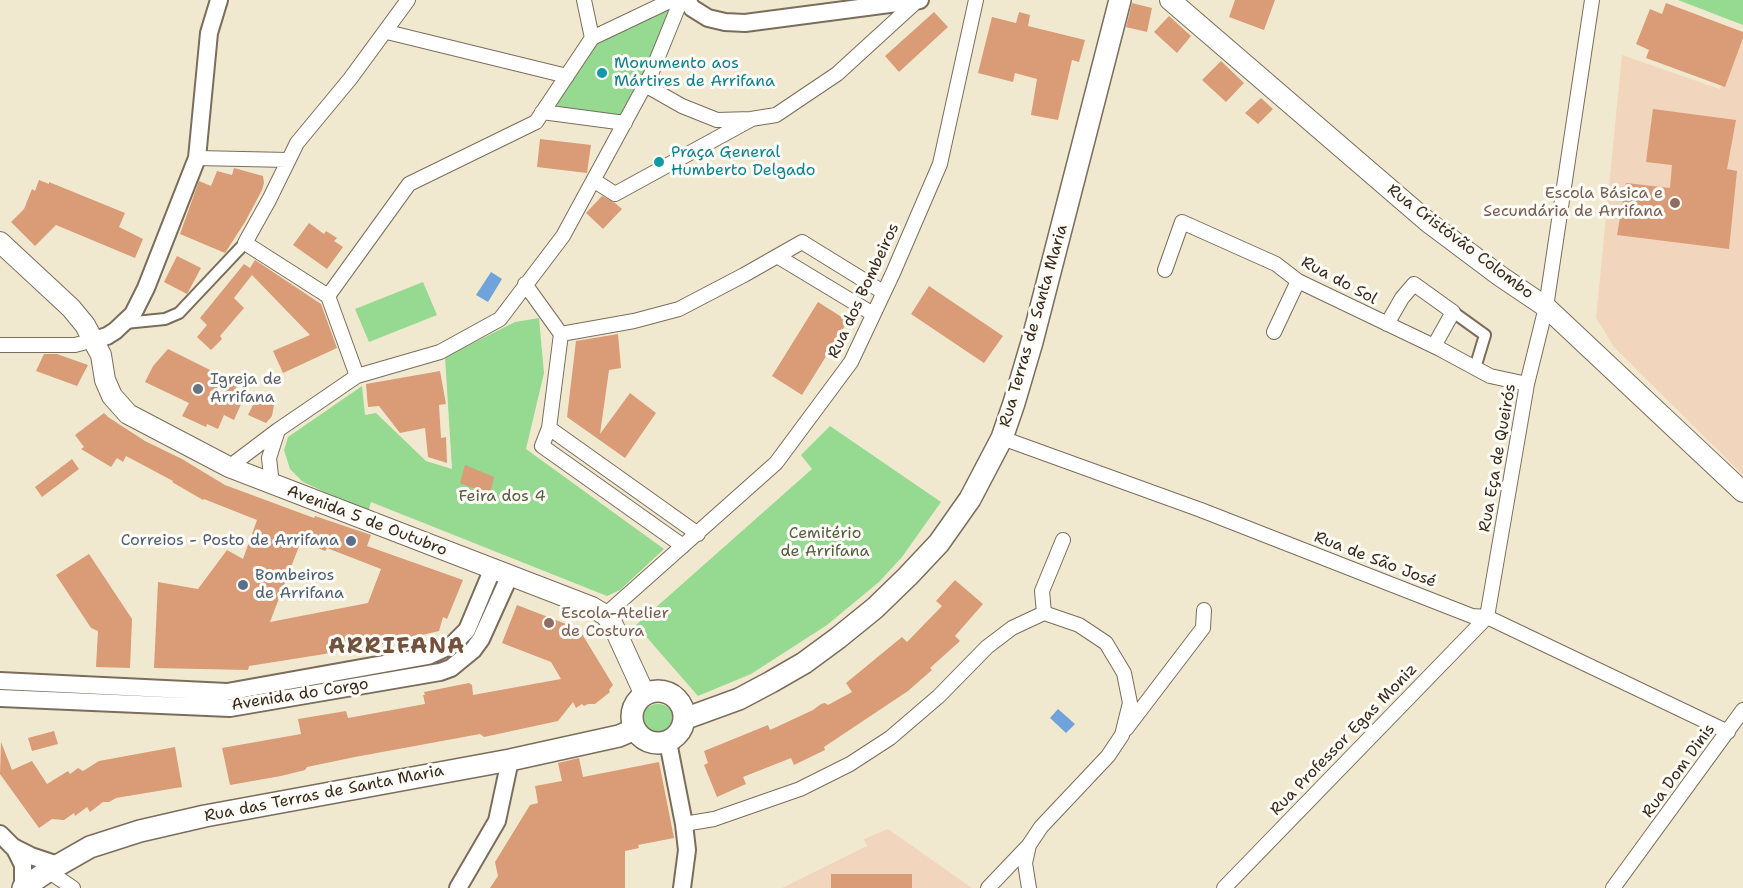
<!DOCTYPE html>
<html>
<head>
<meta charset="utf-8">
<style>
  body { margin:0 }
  canvas { display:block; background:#f1e9cf }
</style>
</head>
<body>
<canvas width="1743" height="888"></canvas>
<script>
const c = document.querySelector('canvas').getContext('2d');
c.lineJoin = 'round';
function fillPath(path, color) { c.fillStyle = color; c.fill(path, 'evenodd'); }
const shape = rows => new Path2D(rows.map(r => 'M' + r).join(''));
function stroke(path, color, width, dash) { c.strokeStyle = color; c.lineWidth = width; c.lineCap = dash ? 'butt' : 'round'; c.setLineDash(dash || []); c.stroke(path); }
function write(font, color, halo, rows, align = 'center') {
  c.font = font + ' "Shantell Sans",sans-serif'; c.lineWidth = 6; c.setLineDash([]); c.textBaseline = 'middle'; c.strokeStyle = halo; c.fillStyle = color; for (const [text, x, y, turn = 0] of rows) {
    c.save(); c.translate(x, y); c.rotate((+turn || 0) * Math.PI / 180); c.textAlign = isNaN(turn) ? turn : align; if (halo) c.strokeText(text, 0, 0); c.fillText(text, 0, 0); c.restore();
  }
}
fillPath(shape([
  [1743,39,1743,475,1614,347,1596,318,1622,55,1720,89],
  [888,829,972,888,782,888,867,846,864,839]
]), '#f1d5bd');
fillPath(shape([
  [1678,0,1743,0,1743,25],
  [673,3,651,67,621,119,549,109,595,40],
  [423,282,437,315,369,342,355,309],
  [539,318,544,373,526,449,664,549,620,590,607,596,371,502,368,512,303,482,290,469,284,450,288,437,362,386,365,415,376,413,426,461,452,469,445,357,515,322],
  [830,426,941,502,902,557,879,582,827,625,751,674,698,696,636,625,812,469,801,455],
  '641 721a17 17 0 1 1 34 0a17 17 0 1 1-34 0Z'
]), '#96d991');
fillPath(shape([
  [491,272,502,279,488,302,476,295],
  [1058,709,1075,724,1066,733,1050,718]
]), '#70a2db');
fillPath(shape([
  [1235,0,1275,0,1264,30,1229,17],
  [1132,3,1152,8,1147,32,1126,27],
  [1666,3,1743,32,1743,38,1725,87,1646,58,1649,50,1636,44,1650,9,1662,14],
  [934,12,948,27,899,72,885,56],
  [1019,12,1030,15,1028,26,1085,40,1079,62,1072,60,1058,120,1031,115,1037,79,1015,73,1013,82,978,73,992,17,1016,23],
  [1169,16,1191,36,1177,53,1154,32],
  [1221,61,1244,83,1226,102,1202,80],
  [1261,98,1273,109,1258,124,1245,113],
  [1653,109,1736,120,1727,169,1737,171,1729,249,1617,235,1626,183,1670,188,1672,165,1646,162],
  [540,139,591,145,587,173,537,167],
  [234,168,263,176,264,183,262,190,245,222,225,253,180,234,199,181,211,186,217,171,232,175],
  [39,180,49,184,49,182,125,213,119,227,143,239,135,258,56,225,35,246,11,222,24,209,32,189,35,191],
  [602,196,615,203,622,209,603,229,586,213],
  [309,223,324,234,326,231,337,238,334,241,343,247,327,269,293,245],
  [177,256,201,268,187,294,164,282],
  [255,260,321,304,337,348,283,373,273,351,310,335,252,275,234,298,244,308,220,336,222,339,211,350,197,337,207,325,200,318,244,264,250,268],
  [929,286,1003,336,984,363,911,314],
  [818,302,848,321,802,395,772,376],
  [618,334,621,368,609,370,600,434,630,393,656,413,625,458,567,417,576,341],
  [168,349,238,384,232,396,242,402,234,420,224,415,218,429,207,424,206,427,182,416,189,403,145,382,153,366],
  [44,354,57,354,88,365,77,386,36,371],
  [440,371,446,404,439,405,441,438,446,437,447,463,428,457,425,428,400,433,379,406,368,407,366,384],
  [257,397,274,405,272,416,266,423,248,415],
  [104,413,108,417,145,441,182,459,225,485,314,518,315,516,371,535,367,546,463,580,447,619,443,617,439,631,375,646,249,666,248,670,154,668,158,582,198,589,227,550,243,559,257,520,204,499,203,500,172,482,173,481,126,456,123,462,117,458,111,467,81,449,84,447,75,435],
  [301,541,325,551,327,548,381,569,368,603,270,622],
  [72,459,79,469,42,497,35,487],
  [465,465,494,477,490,495,460,483],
  [89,554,132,619,130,668,96,667,98,631,91,628,56,575],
  [955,580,983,604,955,636,960,641,930,668,932,670,908,691,824,747,825,750,794,765,791,758,743,777,746,784,717,797,704,765,708,763,704,751,768,725,770,730,813,710,821,704,825,703,828,705,852,692,846,683,902,637,907,642,942,606,936,601],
  [517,605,579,629,613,685,609,690,610,692,595,704,588,704,584,706,582,704,576,708,573,702,558,721,484,737,480,734,355,757,307,767,305,770,281,776,230,785,222,748,301,734,298,719,346,711,348,718,425,704,423,695,425,695,424,692,469,683,472,685,473,695,561,679,551,662,502,643],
  [54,731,58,744,32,751,28,738],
  [1,742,12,770,32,761,47,784,68,771,70,774,78,768,83,771,99,761,175,747,182,787,116,798,109,802,103,802,90,812,87,807,75,816,74,813,64,820,52,819,39,828,0,774],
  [579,758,583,777,659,762,674,838,638,845,639,848,625,851,625,888,490,888,498,876,495,862,530,805,538,803,535,786,562,781,558,763],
  [831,874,912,874,912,888,831,888]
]), '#da9b77');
const pedestrian = shape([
  [1453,312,1485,335,1475,368],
  [125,323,165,319,179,313,245,243]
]);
const minor = shape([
  [584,0,592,38],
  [387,32,567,76],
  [645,85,682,106,717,120,751,119,776,115,837,74,918,0],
  [542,112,625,123],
  [197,158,288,160],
  [598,183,615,194,750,120],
  [777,256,873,314],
  [1165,270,1182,222,1276,264,1298,281,1440,349,1490,376,1527,384],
  [525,284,561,334,549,428,542,446,683,546],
  [328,296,409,184,536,122,592,38,672,0],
  [328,296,245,243,269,200,297,143,350,79,408,0],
  [328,296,357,376],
  [1387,324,1402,298,1414,284,1453,312,1434,346],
  [1274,332,1298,281],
  [561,334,634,321,679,309,744,275,802,242,883,292],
  [0,345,75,345,94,340],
  [549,428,698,534],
  [1002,438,1201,510,1472,616,1487,617,1728,732],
  [229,467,278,430,357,376,440,352,500,319,563,236,651,74,681,0],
  [272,485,269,458,278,430],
  [1044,613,1042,591,1063,540],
  [605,615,776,463,851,362,893,273,940,164,976,0],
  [1487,617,1527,384,1546,307,1592,0],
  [1126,729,1203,628,1204,610],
  [684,824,714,819,800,789,850,764,890,738,939,696,987,647,1012,628,1044,613,1079,625,1106,643,1124,673,1130,703,1122,735,1108,756,1041,827,1029,845,1025,863,1029,888],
  [48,871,73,888],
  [988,888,1029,845],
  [1224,888,1487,617],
  [1613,888,1743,710]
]);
const tertiary = shape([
  [687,0,692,8,708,18,725,22,745,23,920,0],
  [94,340,107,336,115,331,133,314,146,288,197,158,209,33,219,0],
  [0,681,227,692,428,656,452,645,467,630,493,568],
  [0,698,230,708,440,672,451,668,473,650,481,639,510,575],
  [668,742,684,824,687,850,682,888],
  [0,834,13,847,31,856,58,865],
  [14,847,23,865,23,888],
  [458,888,497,821,510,760]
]);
const secondary = shape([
  [1170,0,1428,222,1500,276,1546,307,1743,492],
  [0,242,71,308,85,325,101,355,105,380,112,396,128,414,229,467,592,607,605,615,612,623,645,695]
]);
const primary = shape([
  '632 717a26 26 0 1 1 52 0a26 26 0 1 1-52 0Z',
  [684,719,739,699,771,682,804,663,838,638,875,608,908,576,939,543,970,499,1002,438,1014,403,1032,342,1120,0],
  [23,888,48,871,90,847,140,831,205,816,510,760,619,736,635,729]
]);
stroke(pedestrian, '#7b6d5c', 14);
stroke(minor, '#7b6d5c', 16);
stroke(tertiary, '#7b6d5c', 20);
stroke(secondary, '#7b6d5c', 22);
stroke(primary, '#7b6d5c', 24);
stroke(pedestrian, '#fff', 10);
stroke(minor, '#fff', 14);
stroke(tertiary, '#fff', 16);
stroke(secondary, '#fff', 20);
stroke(primary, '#fff', 21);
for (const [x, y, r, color] of [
  [602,73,6,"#0f9aa8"],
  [659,162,6,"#0f9aa8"],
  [1675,203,6,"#8d6e63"],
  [198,389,6,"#6b7280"],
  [351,541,6,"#5c6f8a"],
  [243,585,6,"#5c6f8a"],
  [549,623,6,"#8d6e63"]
]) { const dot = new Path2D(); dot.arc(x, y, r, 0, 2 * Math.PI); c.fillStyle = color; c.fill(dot); stroke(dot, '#fdfcf7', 2); }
write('16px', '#0d838f', '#fdfcf7', [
  ["Monumento aos",614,64],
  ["Mártires de Arrifana",614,82],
  ["Praça General",671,153],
  ["Humberto Delgado",671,171]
], 'left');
write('16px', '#785e54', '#fdfcf7', [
  ["Escola Básica e",1663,194],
  ["Secundária de Arrifana",1663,212],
  ["Escola-Atelier",561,614,"left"],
  ["de Costura",561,632,"left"]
], 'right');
write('16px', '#3b2a1e', '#fdfcf7', [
  ["Rua Cristóvão Colombo",1460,242,37],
  ["Rua do Sol",1339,281,28],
  ["Rua dos Bombeiros",864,291,-65],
  ["Rua Terras de Santa Maria",1034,326,-74],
  ["Rua Eça de Queirós",1498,458,-80],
  ["Avenida 5 de Outubro",367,521,21],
  ["Rua de São José",1375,560,21],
  ["Avenida do Corgo",300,695,-9],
  ["Rua Professor Egas Moniz",1344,740,-46],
  ["Rua Dom Dinis",1679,771,-54],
  ["Rua das Terras de Santa Maria",324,794,-11]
]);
write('16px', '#5b616d', '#fdfcf7', [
  ["Igreja de",210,380],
  ["Arrifana",210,398]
], 'left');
write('16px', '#565f40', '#fdfcf7', [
  ["Feira dos 4",502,497],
  ["Cemitério",825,534],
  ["de Arrifana",825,552]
]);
write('16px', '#4e5e75', '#fdfcf7', [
  ["Correios - Posto de Arrifana",339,541],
  ["Bombeiros",255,576,"left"],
  ["de Arrifana",255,594,"left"]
], 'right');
c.letterSpacing = '1.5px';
write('bold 22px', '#73523d', '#fdfcf7', [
  ["ARRIFANA",397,647]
]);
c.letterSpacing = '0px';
</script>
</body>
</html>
